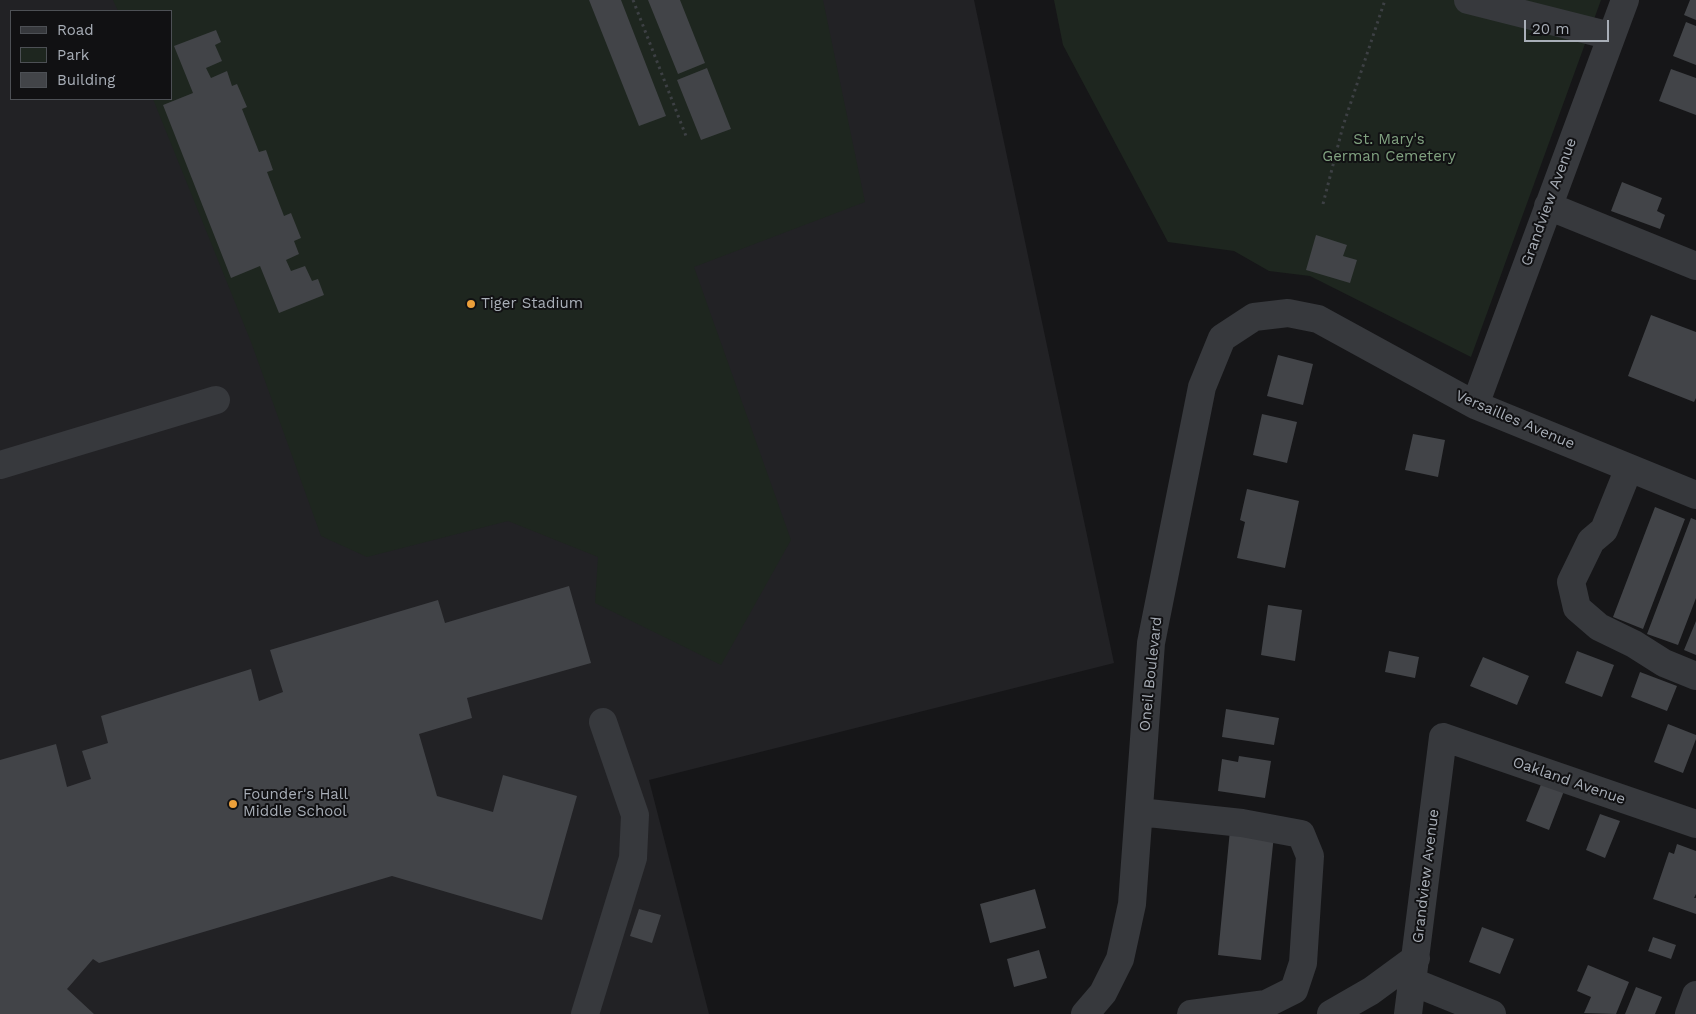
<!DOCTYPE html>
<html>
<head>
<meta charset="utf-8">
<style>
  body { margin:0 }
  #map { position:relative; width:1696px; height:1014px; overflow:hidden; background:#161618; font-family:"Work Sans",sans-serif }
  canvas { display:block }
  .legend { position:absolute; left:10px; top:10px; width:162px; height:90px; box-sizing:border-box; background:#111113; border:1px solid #4d5055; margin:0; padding:6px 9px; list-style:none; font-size:15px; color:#a8aeb7 }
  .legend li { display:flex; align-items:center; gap:10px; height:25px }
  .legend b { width:25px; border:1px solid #4d5055 }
  .scale { position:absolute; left:1524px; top:20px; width:85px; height:22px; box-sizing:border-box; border:2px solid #a8aeb7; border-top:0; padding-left:6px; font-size:15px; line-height:18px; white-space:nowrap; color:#a8aeb7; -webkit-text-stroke:4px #111113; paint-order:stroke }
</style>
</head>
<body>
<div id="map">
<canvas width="1696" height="1014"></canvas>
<ul class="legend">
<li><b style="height:6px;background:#37393d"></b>Road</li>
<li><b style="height:14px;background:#1e261f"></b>Park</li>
<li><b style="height:14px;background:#424448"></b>Building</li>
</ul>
<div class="scale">20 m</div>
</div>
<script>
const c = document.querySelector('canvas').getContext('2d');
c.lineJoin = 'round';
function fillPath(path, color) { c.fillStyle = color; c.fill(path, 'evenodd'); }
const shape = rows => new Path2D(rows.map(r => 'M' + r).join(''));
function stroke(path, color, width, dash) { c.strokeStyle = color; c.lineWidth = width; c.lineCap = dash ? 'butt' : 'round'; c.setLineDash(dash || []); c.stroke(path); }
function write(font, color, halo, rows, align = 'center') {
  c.font = font + ' "Work Sans",sans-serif'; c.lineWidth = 4; c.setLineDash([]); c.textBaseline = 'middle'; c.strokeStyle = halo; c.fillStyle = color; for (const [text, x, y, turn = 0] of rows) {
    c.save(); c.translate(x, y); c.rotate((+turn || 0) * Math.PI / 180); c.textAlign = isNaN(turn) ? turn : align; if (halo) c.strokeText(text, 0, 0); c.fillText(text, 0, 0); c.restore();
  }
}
fillPath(shape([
  [0,0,974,0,1114,663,649,780,709,1014,0,1014],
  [11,11,171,11,171,99,11,99]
]), '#222225');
fillPath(shape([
  [113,0,823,0,865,202,694,267,791,540,721,665,595,603,598,557,508,521,367,557,321,536,251,342,153,99,171,99,171,11,118,11],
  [1054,0,1601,0,1471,357,1310,276,1269,271,1234,251,1168,242,1063,45]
]), '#1e261f');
fillPath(shape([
  [589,0,621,0,666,116,639,126],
  [648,0,680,0,705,63,678,74],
  [1690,0,1696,0,1696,20,1684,15],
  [1686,22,1696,26,1696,65,1673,56],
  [216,30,221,42,215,45,222,61,206,68,211,78,227,71,232,86,237,84,247,107,242,109,259,152,266,150,273,170,267,172,284,216,291,213,301,238,294,241,299,254,286,260,291,271,305,266,312,281,318,279,324,295,279,313,260,266,231,278,163,105,193,93,174,46],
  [707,68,731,129,701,140,677,80],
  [1671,69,1696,78,1696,115,1659,101],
  [1622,182,1662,198,1657,211,1665,215,1660,229,1611,211],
  [1316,235,1347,245,1343,256,1357,260,1350,283,1306,270],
  [1651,315,1696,332,1696,398,1694,402,1628,376],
  [1278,355,1313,364,1303,405,1267,396],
  [1262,414,1297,422,1287,463,1253,455],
  [1413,434,1445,440,1438,477,1405,470],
  [1247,489,1299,501,1285,568,1237,558,1245,522,1240,520],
  [1655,507,1685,519,1643,629,1613,617],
  [1691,518,1696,520,1696,598,1678,645,1647,634],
  [569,586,591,663,467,698,472,718,419,734,437,796,493,812,503,775,577,796,542,920,392,876,99,963,93,959,67,989,94,1014,0,1014,0,760,56,744,67,787,91,779,82,751,108,743,101,716,251,669,259,701,283,692,270,650,438,600,445,623],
  [1268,605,1302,610,1295,661,1261,655],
  [1696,621,1696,655,1684,650],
  [1389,651,1419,657,1415,678,1385,672],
  [1577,651,1614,665,1602,697,1565,683],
  [1483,657,1529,676,1517,705,1470,686],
  [1640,672,1677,686,1667,711,1631,697],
  [1226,709,1279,718,1274,745,1222,737],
  [1668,724,1696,735,1696,739,1683,773,1654,762],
  [1239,756,1271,761,1265,798,1218,791,1222,759,1238,762],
  [1542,782,1564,791,1549,830,1526,821],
  [1600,814,1620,821,1605,858,1586,850],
  [1230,830,1274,835,1261,960,1218,955],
  [1677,844,1696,851,1696,894,1694,898,1696,898,1696,914,1653,899,1669,852,1674,854],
  [1035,889,1046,928,990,943,980,904],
  [639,909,661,915,652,943,630,936],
  [1482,927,1514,939,1500,974,1469,962],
  [1653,937,1676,945,1671,959,1648,951],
  [1039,950,1047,978,1014,987,1007,959],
  [1588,965,1629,982,1616,1014,1584,1013,1591,997,1577,991],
  [1636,987,1662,997,1655,1014,1625,1014]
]), '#424448');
stroke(shape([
  [633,0,686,136],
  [1323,204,1343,126,1385,0]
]), '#3d4044', 3, [2.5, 4]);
stroke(shape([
  [1468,0,1611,36],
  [1548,206,1696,266],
  [1475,405,1625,0],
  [0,465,216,400],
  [1629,468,1604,530,1591,541,1571,582,1577,608,1599,627,1634,644,1664,663,1696,676],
  [1139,812,1242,823,1301,834,1310,856,1303,963,1294,990,1266,1004,1191,1014],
  [1413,982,1492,1014],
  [585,1014,633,858,635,815,603,722],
  [1085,1014,1103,993,1120,959,1132,904,1151,643,1202,387,1222,338,1254,317,1288,313,1318,319,1475,405,1696,495],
  [1331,1014,1371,991,1416,958],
  [1408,1014,1443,737,1696,824],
  [1689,1014,1696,995]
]), '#37393d', 28);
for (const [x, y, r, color] of [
  [471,304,5,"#eca03a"],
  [233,804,5,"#eca03a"]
]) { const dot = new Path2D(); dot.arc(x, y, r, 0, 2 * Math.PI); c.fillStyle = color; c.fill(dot); stroke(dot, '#111113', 2); }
write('15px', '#81a280', '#111113', [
  ["St. Mary's",1389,140],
  ["German Cemetery",1389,157]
]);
write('15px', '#a8aeb7', '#111113', [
  ["Grandview Avenue",1549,202,-70],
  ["Versailles Avenue",1515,420,23],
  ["Oneil Boulevard",1151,674,-84],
  ["Oakland Avenue",1569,781,19],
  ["Grandview Avenue",1426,876,-83]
]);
write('15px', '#a8aeb7', '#111113', [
  ["Tiger Stadium",481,304],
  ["Founder's Hall",243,795],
  ["Middle School",243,812]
], 'left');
</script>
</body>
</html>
